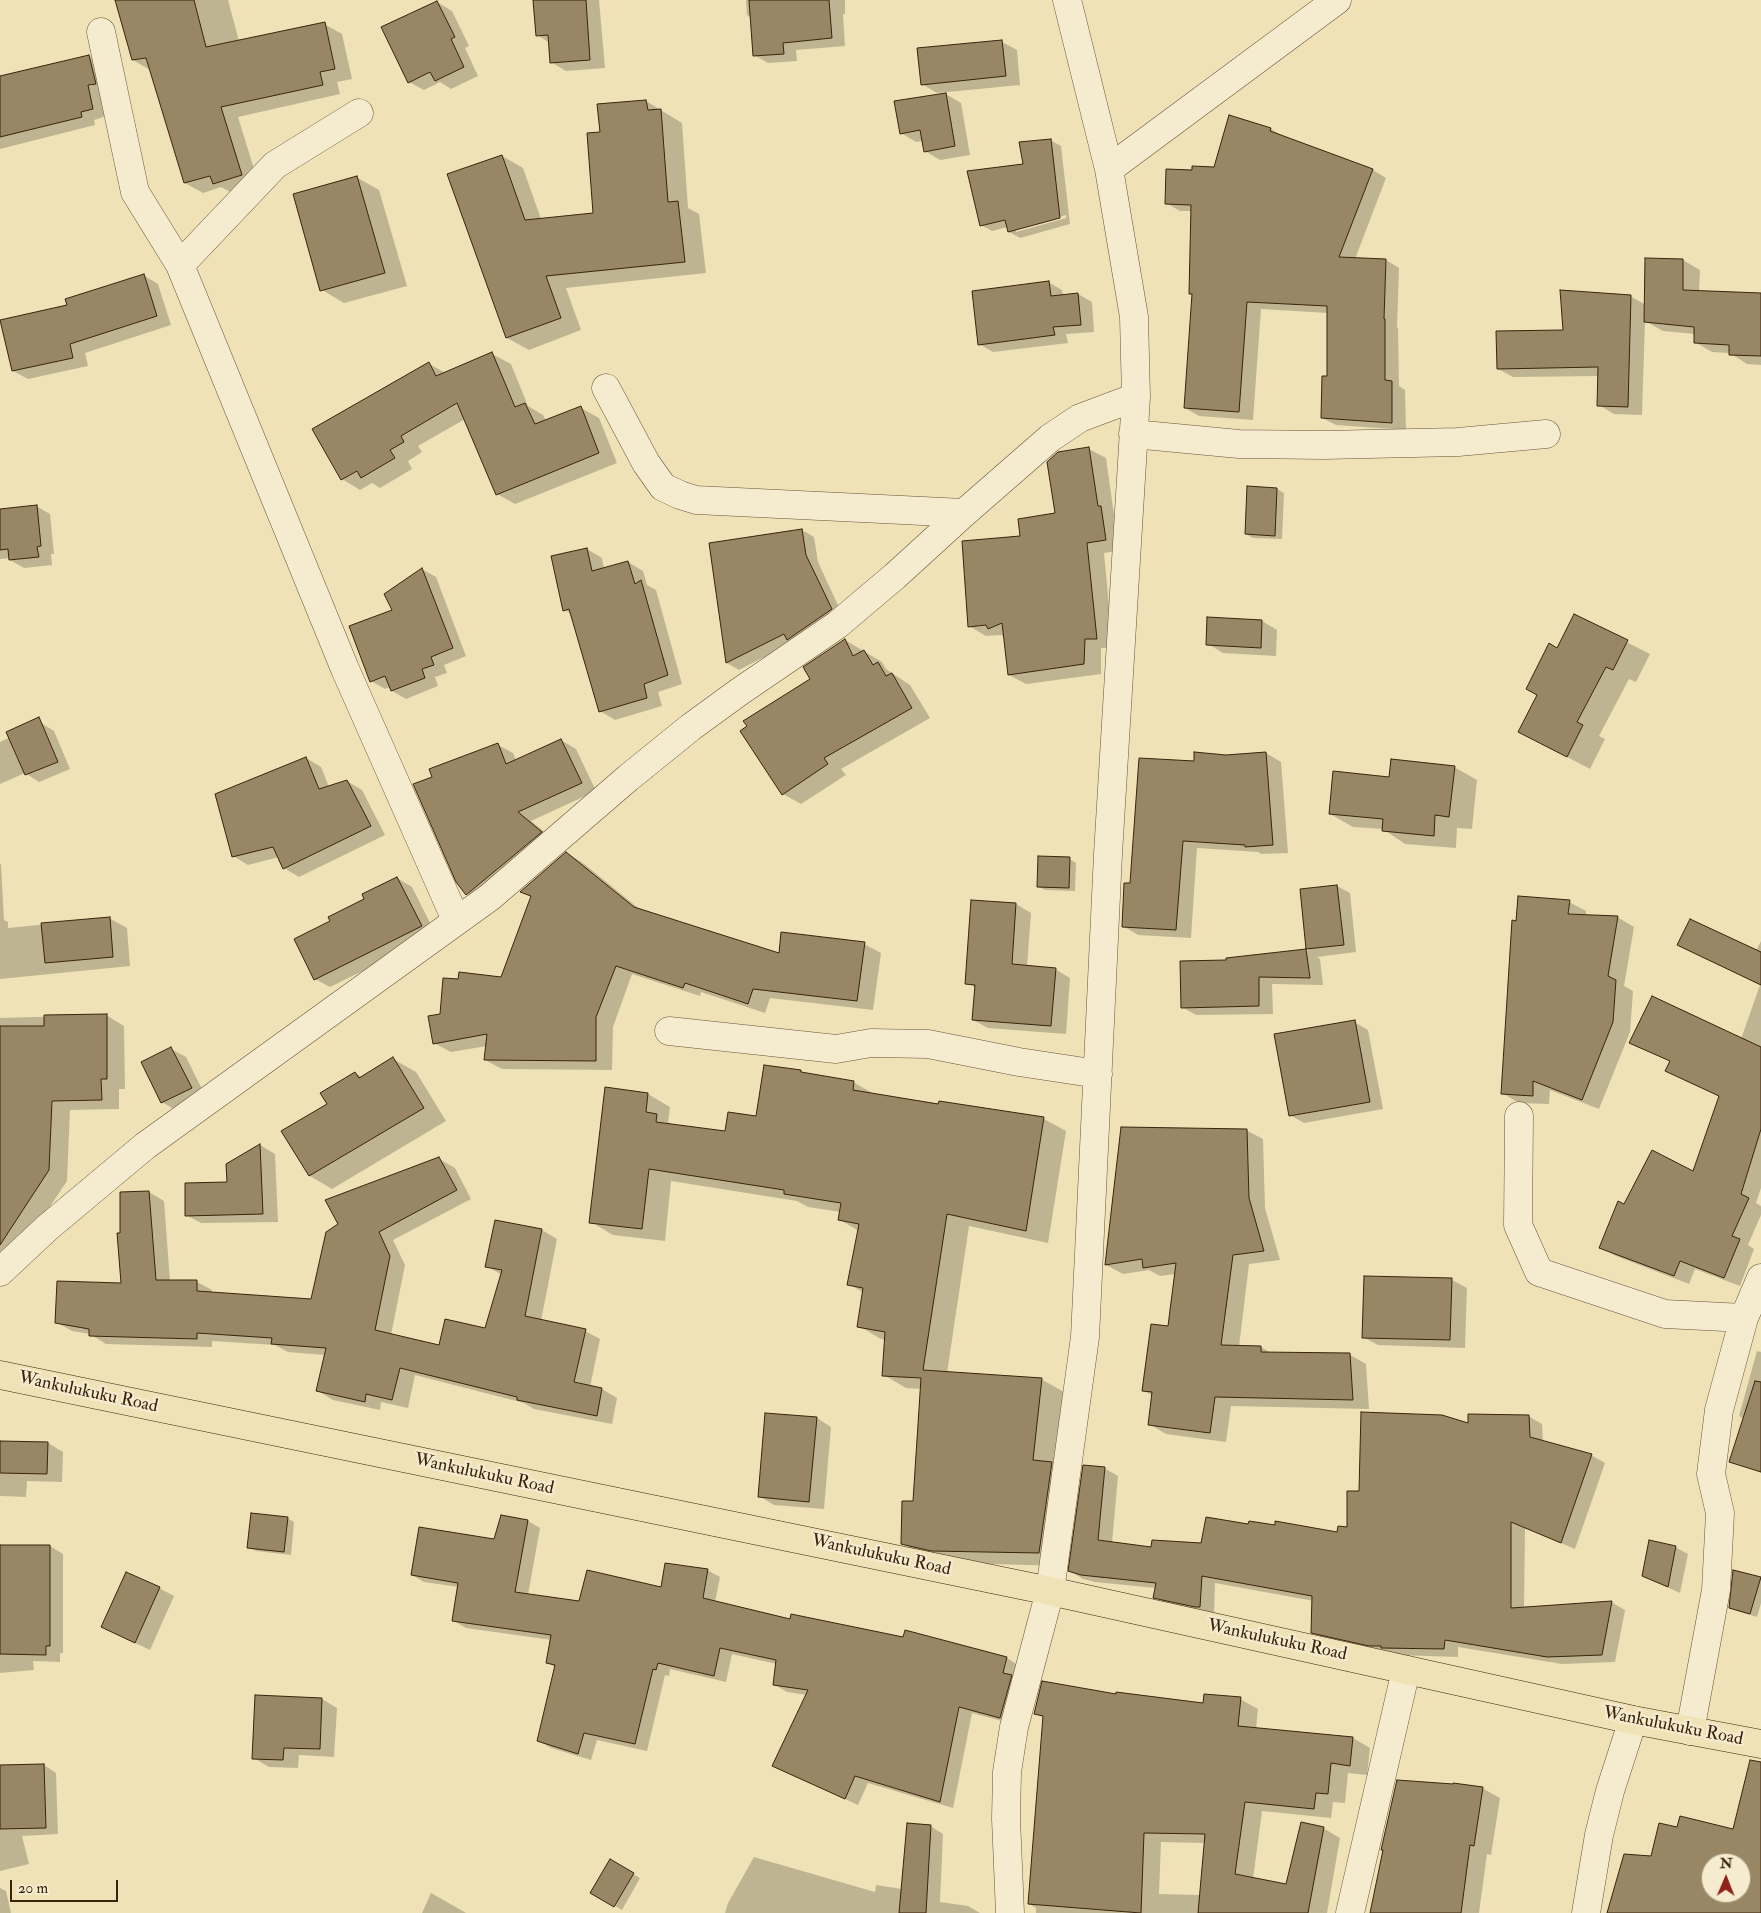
<!DOCTYPE html>
<html>
<head>
<meta charset="utf-8">
<style>
  body { margin:0 }
  #map { position:relative; width:1761px; height:1913px; overflow:hidden; background:#efe2b6; font-family:"IM FELL Double Pica",serif }
  canvas { display:block }
  .north { position:absolute; left:1701px; top:1853px; width:50px; height:50px; box-sizing:border-box; background:#f5ecd0; border:1px solid #aa9c81; border-radius:50%; rotate:1deg; font-size:14px; font-weight:700; line-height:20px; text-align:center; color:#3a230b }
  .north::after { content:''; display:block; margin:auto; width:18px; height:22px; background:#8f2418; clip-path:polygon(50% 0,100% 100%,50% 72%,0 100%) }
  .scale { position:absolute; left:10px; top:1880px; width:108px; height:22px; box-sizing:border-box; border:2px solid #3a230b; border-top:0; padding-left:6px; font-size:15px; line-height:18px; white-space:nowrap; color:#3a230b; -webkit-text-stroke:4px #f5ecd0; paint-order:stroke }
</style>
</head>
<body>
<div id="map">
<canvas width="1761" height="1913"></canvas>
<div class="north">N</div>
<div class="scale">20 m</div>
</div>
<script>
const c = document.querySelector('canvas').getContext('2d');
c.lineJoin = 'round';
function fillPath(path, color) { c.fillStyle = color; c.fill(path, 'evenodd'); }
const shape = rows => new Path2D(rows.map(r => 'M' + r).join(''));
function stroke(path, color, width, dash) { c.strokeStyle = color; c.lineWidth = width; c.lineCap = dash ? 'butt' : 'round'; c.setLineDash(dash || []); c.stroke(path); }
function write(font, color, halo, rows, align = 'center') {
  c.font = font + ' "IM FELL Double Pica",serif'; c.lineWidth = 4.5; c.setLineDash([]); c.textBaseline = 'middle'; c.strokeStyle = halo; c.fillStyle = color; for (const [text, x, y, turn = 0] of rows) {
    c.save(); c.translate(x, y); c.rotate((+turn || 0) * Math.PI / 180); c.textAlign = isNaN(turn) ? turn : align; if (halo) c.strokeText(text, 0, 0); c.fillText(text, 0, 0); c.restore();
  }
}
fillPath(shape([
  [116,0,228,0,239,41,324,24,342,34,352,79,337,82,340,94,238,117,259,185,232,193,221,187,203,193,185,183,150,70,133,60],
  [534,0,599,0,605,68,566,71,551,62,550,43,537,35],
  [746,0,845,0,845,14,843,14,845,46,796,50,797,61,768,63,754,55,751,18,747,15],
  [437,2,452,11,469,46,465,48,478,76,451,89,440,82,424,90,409,82],
  [1002,42,1017,50,1020,85,937,93,922,84],
  [89,56,103,65,106,116,94,120,95,125,0,149,0,77],
  [944,93,961,103,970,155,940,160,925,151,923,141,916,142,901,133],
  [646,101,682,123,688,208,699,214,706,273,566,288,581,330,529,350,507,338,449,175,502,156,523,168,541,219,594,214,601,134],
  [1271,129,1284,137,1373,170,1386,178,1355,259,1386,260,1399,268,1397,328,1398,328,1399,386,1405,390,1406,430,1336,425,1322,418,1329,377,1328,313,1261,309,1253,420,1199,416,1185,408,1193,295,1190,293,1192,211,1180,211,1166,203,1193,171,1215,168],
  [1050,140,1061,146,1070,224,1020,238,1009,232,1008,227,992,231,981,225,1024,165],
  [1066,215,1066,218,1016,232,1016,229],
  [356,177,379,190,407,286,344,303,322,290],
  [1683,260,1700,270,1699,292,1761,295,1761,365,1747,364,1730,353,1712,352,1695,342,1695,334,1663,331,1645,321,1642,415,1614,414,1599,405,1599,376,1513,377,1498,369,1630,296,1646,305],
  [143,275,158,284,171,325,85,353,88,366,28,379,13,371,68,306],
  [1048,282,1062,290,1063,296,1078,294,1092,302,1094,332,1066,334,1068,343,993,352,979,344],
  [492,354,511,364,528,406,543,415,546,421,581,408,599,418,617,463,515,504,497,494,465,419,418,446,422,452,408,461,412,469,380,488,372,483,360,490,342,479,429,364,446,373],
  [1089,449,1106,458,1114,515,1118,517,1123,550,1104,553,1113,648,1101,648,1101,674,1026,684,1009,675,1005,637,1000,635,986,636,969,626,1022,538,1056,514],
  [1249,488,1277,489,1284,493,1282,539,1253,538,1246,534],
  [36,506,50,514,54,554,51,554,52,565,24,568,10,560,10,558,0,559,0,509],
  [802,530,814,537,818,562,843,616,739,670,727,663,710,544],
  [587,549,602,558,604,569,628,562,643,571,647,585,656,590,682,684,658,692,662,706,615,720,600,711,572,614,564,610],
  [422,569,436,577,466,656,444,665,447,673,435,677,438,686,406,699,392,691,390,687,385,689,371,681,394,611],
  [1575,616,1650,654,1636,682,1629,679,1599,736,1605,739,1590,769,1520,732],
  [1209,618,1262,621,1277,630,1276,656,1223,653,1208,644],
  [845,640,882,662,886,669,910,685,930,718,841,769,846,775,801,804,783,794,811,679],
  [41,723,54,731,70,769,39,782,25,773,0,784,0,742],
  [561,740,576,749,596,791,531,821,556,841,482,902,467,894,434,778,498,745,513,753,516,761],
  [1266,753,1281,762,1288,853,1261,854,1258,852,1197,848,1191,938,1138,935,1123,926,1195,763,1226,756],
  [306,758,321,767,329,787,347,781,362,790,385,835,299,877,284,868,279,857,248,865,233,856],
  [1454,767,1477,780,1472,829,1457,828,1456,848,1405,844,1383,829,1353,827,1330,814,1390,779],
  [567,853,583,863,642,911,780,955,864,944,881,953,873,1010,770,998,765,1013,701,992,700,996,632,974,613,1027,612,1070,502,1069,485,1060,487,1046,451,1052,434,1043,441,1015,502,979,532,898,522,892],
  [1069,859,1076,863,1075,891,1045,890,1038,886],
  [0,864,1,864,4,920,8,922,8,928,109,918,127,928,130,966,0,979],
  [397,878,412,887,436,935,330,987,315,979,366,900],
  [1337,886,1350,893,1356,952,1317,957,1320,959,1323,985,1272,984,1273,1014,1196,1015,1182,1007,1228,961,1228,959,1308,951,1302,890],
  [1569,902,1586,911,1586,916,1617,917,1634,927,1624,986,1633,991,1630,1032,1599,1109,1550,1090,1549,1104,1519,1103,1502,1093,1518,922],
  [1016,904,1031,913,1027,967,1055,969,1070,978,1066,1034,988,1028,973,1020,976,988,967,983],
  [1761,941,1761,1188,1756,1203,1761,1206,1761,1215,1748,1245,1754,1249,1740,1286,1695,1269,1689,1284,1616,1256,1601,1247,1625,1205,1694,1172,1720,1097,1667,1071,1671,1062,1631,1042,1741,1039,1760,985,1679,945,1756,951],
  [106,1015,124,1026,125,1089,119,1089,119,1109,70,1110,67,1181,19,1253,0,1269,0,1018],
  [1354,1022,1368,1030,1383,1109,1304,1123,1290,1115],
  [171,1049,186,1057,206,1097,177,1111,162,1102],
  [393,1059,416,1072,446,1121,332,1189,310,1176,329,1105,355,1073,362,1077],
  [801,1071,806,1075,853,1082,874,1094,1044,1119,1066,1131,1048,1243,969,1226,947,1373,1041,1379,1064,1392,1062,1566,955,1563,925,1557,903,1544,914,1502,922,1389,906,1388,884,1375,886,1340,881,1339,859,1326,864,1293,849,1284,859,1231,840,1220,841,1212,808,1207,797,1201,671,1181,665,1241,613,1235,591,1222,606,1088,648,1094,670,1107,668,1122,675,1126,726,1133,757,1118],
  [1246,1130,1263,1139,1265,1208,1280,1260,1249,1264,1239,1347,1261,1347,1271,1353,1350,1355,1366,1364,1369,1409,1231,1406,1226,1442,1166,1434,1149,1424,1153,1396,1143,1390,1169,1328,1176,1274,1160,1276,1149,1270,1123,1274,1106,1265],
  [260,1145,275,1154,278,1222,201,1223,186,1215,229,1184,227,1165],
  [439,1159,455,1168,471,1199,393,1240,405,1265,391,1335,439,1346,486,1330,502,1275,487,1266,496,1222,542,1230,557,1239,541,1321,585,1331,600,1339,590,1387,602,1389,617,1398,612,1424,534,1409,524,1403,415,1375,408,1408,381,1402,380,1410,333,1400,318,1391,325,1355,288,1352,275,1345,212,1341,212,1347,106,1344,90,1334,72,1331,56,1322,122,1284,121,1234,149,1192,164,1201,170,1281,197,1282,212,1290,212,1293,312,1300],
  [1452,1280,1467,1288,1465,1348,1378,1345,1363,1337],
  [1757,1351,1761,1352,1761,1473,1732,1457,1744,1419,1739,1416],
  [1528,1416,1542,1424,1543,1442,1591,1455,1605,1463,1575,1549,1525,1528,1524,1609,1611,1602,1625,1610,1615,1662,1562,1664,1458,1647,1458,1657,1396,1655,1326,1640,1313,1632,1314,1601,1215,1583,1214,1614,1168,1605,1155,1597,1156,1588,1095,1582,1083,1579,1070,1571,1104,1468,1118,1476,1112,1543,1152,1549,1202,1544,1249,1526,1338,1534,1348,1529,1360,1492,1469,1425],
  [817,1418,831,1427,824,1509,774,1505,759,1496],
  [0,1442,48,1443,63,1452,62,1482,27,1481,26,1497,0,1496],
  [502,1516,528,1521,540,1528,528,1595,580,1603,662,1588,707,1570,720,1577,715,1602,791,1620,904,1639,906,1632,1007,1658,1019,1666,1013,1724,972,1713,953,1808,868,1783,858,1805,774,1766,807,1695,787,1692,775,1685,777,1664,732,1654,726,1682,670,1669,669,1676,665,1675,647,1751,597,1740,591,1760,551,1748,539,1741,556,1668,548,1663,552,1640,466,1628,454,1621,459,1587,424,1582,412,1575,495,1541],
  [287,1518,294,1522,291,1555,256,1551,248,1547],
  [0,1546,50,1546,63,1554,63,1653,60,1653,60,1662,33,1661,34,1670,0,1673],
  [1675,1547,1688,1554,1680,1593,1643,1576],
  [1734,1571,1761,1579,1761,1603,1757,1617,1737,1611,1730,1607],
  [159,1588,174,1596,150,1650,102,1627],
  [1117,1696,1204,1705,1240,1699,1258,1709,1256,1729,1353,1738,1370,1748,1367,1775,1348,1773,1345,1803,1333,1802,1331,1818,1262,1811,1253,1879,1287,1885,1323,1828,1340,1838,1327,1913,1036,1913,1036,1908,1029,1904,1044,1718,1035,1713],
  [1161,1842,1206,1843,1201,1895,1159,1894],
  [322,1699,337,1708,334,1757,299,1755,298,1768,269,1767,254,1758],
  [44,1765,56,1773,58,1834,22,1836,29,1864,0,1871,0,1767],
  [1482,1788,1500,1798,1491,1855,1487,1854,1479,1913,1371,1913],
  [930,1826,943,1834,940,1902,968,1906,980,1913,725,1913,728,1903,754,1857,875,1892,876,1885,902,1889],
  [610,1861,640,1878,622,1910,592,1892],
  [0,1888,6,1891,11,1913,0,1913],
  [431,1893,461,1910,466,1913,422,1913]
]), '#0003');
const building = shape([
  [115,0,194,0,206,47,325,22,335,69,320,72,323,85,221,107,242,175,213,184,210,176,184,183,146,58,132,60,115,0],
  [533,0,586,0,590,60,550,63,548,35,536,36,533,0],
  [749,0,829,0,832,38,783,43,784,54,753,56,749,0],
  [437,1,455,37,451,39,464,67,435,81,430,72,408,83,381,27,437,1],
  [1002,40,1006,76,921,85,917,48,1002,40],
  [89,55,96,84,88,85,93,109,81,112,82,117,0,137,0,76,89,55],
  [946,93,955,146,924,152,920,130,900,134,894,101,946,93],
  [646,100,648,110,661,109,668,202,678,201,685,262,546,276,561,318,506,338,447,174,502,155,525,220,593,213,587,133,600,132,597,104,646,100],
  [1229,115,1271,128,1270,131,1373,169,1339,257,1386,259,1384,319,1385,319,1385,380,1392,381,1392,423,1321,418,1322,376,1327,376,1327,306,1247,302,1239,412,1184,408,1192,294,1189,294,1191,205,1165,204,1166,169,1192,170,1192,166,1214,167,1229,115],
  [1051,139,1060,218,1008,232,1005,220,980,226,967,171,1023,164,1019,142,1051,139],
  [357,176,385,273,320,291,293,194,357,176],
  [1645,258,1683,259,1683,290,1761,293,1761,356,1729,355,1729,345,1694,343,1694,327,1644,322,1645,258],
  [144,274,157,316,70,344,73,358,12,371,0,320,67,305,65,299,144,274],
  [1049,281,1051,296,1078,293,1081,325,1053,327,1055,335,978,345,972,291,1049,281],
  [1560,290,1631,295,1628,407,1597,406,1598,367,1497,369,1496,331,1563,330,1560,290],
  [492,352,515,407,525,403,535,424,581,406,599,453,496,495,457,403,401,436,404,442,390,450,395,458,361,478,357,471,341,480,312,429,429,362,436,376,492,352],
  [1089,447,1098,506,1101,506,1106,540,1087,543,1097,639,1085,639,1084,664,1008,675,1002,623,988,629,986,625,968,627,962,541,1020,536,1018,519,1055,513,1047,462,1058,452,1089,447],
  [1247,486,1277,488,1275,536,1245,534,1247,486],
  [37,505,41,546,37,547,39,557,9,560,8,549,0,550,0,509,37,505],
  [802,529,806,555,832,609,787,640,784,634,726,663,709,543,802,529],
  [587,548,592,571,628,561,635,584,641,580,668,675,644,684,647,698,599,712,569,609,563,611,551,556,587,548],
  [422,568,453,648,431,657,434,665,422,669,425,678,391,691,385,676,370,682,349,626,392,610,384,594,422,568],
  [1574,614,1628,640,1613,670,1606,667,1577,722,1583,725,1567,757,1518,732,1537,695,1526,689,1549,643,1557,648,1574,614],
  [1207,617,1262,620,1261,648,1206,645,1207,617],
  [845,639,853,656,864,650,873,665,878,662,886,676,892,673,912,708,824,758,828,764,782,795,740,731,747,726,743,721,810,679,803,667,845,639],
  [39,717,58,762,25,775,6,732,39,717],
  [561,739,582,783,518,812,542,832,466,895,456,882,413,784,432,777,429,769,498,743,506,764,561,739],
  [1194,752,1226,755,1266,752,1273,845,1245,847,1245,845,1183,841,1176,930,1122,927,1124,883,1130,883,1139,758,1194,761,1194,752],
  [306,757,319,789,347,780,371,826,283,869,273,847,232,857,215,794,306,757],
  [1391,759,1455,766,1449,817,1435,815,1434,836,1382,831,1383,819,1329,814,1333,771,1389,777,1391,759],
  [566,852,634,907,779,953,781,932,865,942,857,1001,753,989,748,1004,685,983,683,988,616,966,596,1017,596,1061,484,1060,487,1034,433,1044,428,1016,440,1014,443,978,458,979,459,972,501,977,531,896,520,892,566,852],
  [1038,856,1070,857,1069,888,1037,887,1038,856],
  [397,877,422,926,314,980,294,939,330,921,328,917,364,899,362,894,397,877],
  [1337,885,1344,945,1306,949,1300,889,1337,885],
  [1518,896,1570,900,1568,914,1618,916,1608,976,1616,980,1613,1022,1582,1100,1533,1081,1533,1096,1501,1094,1512,920,1516,921,1518,896],
  [971,900,1016,903,1012,964,1056,968,1051,1026,972,1020,975,985,965,984,971,900],
  [110,917,113,957,45,963,41,923,110,917],
  [1690,919,1761,952,1761,985,1677,945,1690,919],
  [1306,949,1310,978,1259,977,1259,1006,1181,1008,1180,961,1226,960,1226,958,1306,949],
  [1652,996,1761,1047,1761,1129,1741,1194,1749,1198,1732,1236,1740,1239,1724,1278,1680,1261,1674,1276,1599,1248,1618,1201,1624,1204,1652,1150,1693,1171,1719,1096,1665,1071,1670,1061,1629,1043,1652,996],
  [107,1014,107,1079,101,1079,102,1100,52,1101,49,1170,0,1245,0,1026,44,1026,44,1015,107,1014],
  [1355,1020,1370,1102,1289,1116,1274,1034,1355,1020],
  [171,1047,192,1088,161,1103,141,1062,171,1047],
  [393,1057,424,1108,309,1176,281,1131,327,1104,320,1093,355,1072,359,1078,393,1057],
  [764,1065,801,1070,801,1072,854,1081,853,1090,938,1104,939,1101,1044,1117,1026,1231,947,1214,923,1370,1042,1378,1033,1460,1052,1462,1039,1553,931,1551,901,1544,902,1501,913,1501,921,1378,882,1376,885,1332,857,1327,863,1288,847,1285,859,1224,838,1220,841,1203,784,1194,784,1190,649,1169,642,1229,589,1223,605,1087,648,1093,646,1112,657,1114,656,1122,725,1131,728,1112,756,1116,764,1065],
  [1121,1127,1247,1129,1249,1198,1264,1251,1233,1255,1221,1345,1261,1346,1261,1352,1350,1353,1353,1400,1215,1397,1210,1433,1148,1425,1152,1392,1142,1391,1151,1324,1168,1326,1176,1263,1143,1268,1142,1259,1105,1265,1121,1127],
  [260,1144,263,1214,185,1216,185,1183,227,1182,226,1164,260,1144],
  [439,1157,457,1190,379,1232,390,1256,375,1330,439,1345,445,1319,485,1328,502,1270,485,1267,495,1220,542,1229,525,1316,586,1329,574,1382,602,1388,597,1416,517,1400,517,1397,400,1368,392,1400,366,1394,365,1402,316,1391,326,1348,271,1344,272,1338,197,1333,197,1339,89,1336,89,1329,55,1323,57,1281,121,1283,117,1233,120,1233,120,1192,149,1191,156,1280,197,1280,197,1291,311,1299,326,1232,338,1224,325,1200,439,1157],
  [1364,1276,1452,1278,1450,1340,1362,1338,1364,1276],
  [1755,1381,1761,1382,1761,1472,1729,1462,1755,1381],
  [1361,1412,1442,1415,1468,1423,1468,1414,1529,1415,1530,1437,1592,1454,1561,1543,1511,1522,1511,1608,1612,1601,1602,1655,1547,1657,1445,1640,1444,1649,1381,1648,1381,1646,1369,1646,1311,1633,1312,1596,1202,1576,1200,1607,1195,1607,1153,1598,1156,1583,1081,1575,1068,1571,1083,1465,1105,1467,1098,1540,1151,1547,1152,1540,1201,1543,1206,1517,1248,1524,1249,1521,1275,1525,1275,1521,1337,1532,1338,1526,1347,1527,1347,1491,1359,1491,1361,1412],
  [765,1413,817,1417,809,1502,758,1497,765,1413],
  [0,1441,48,1442,47,1474,0,1473,0,1441],
  [251,1513,288,1517,284,1552,247,1548,251,1513],
  [501,1515,528,1520,515,1592,579,1601,587,1570,661,1587,665,1563,708,1569,703,1598,790,1619,791,1614,903,1637,905,1630,1007,1657,1003,1673,1012,1675,1000,1718,959,1707,940,1802,855,1776,845,1799,772,1766,808,1690,773,1685,776,1660,720,1648,714,1676,658,1663,656,1670,653,1669,635,1744,584,1733,578,1754,537,1741,555,1665,546,1663,551,1635,452,1621,458,1583,411,1575,419,1527,494,1539,501,1515],
  [1649,1540,1676,1546,1668,1587,1642,1576,1649,1540],
  [0,1545,50,1545,50,1646,46,1646,46,1655,0,1654,0,1545],
  [1733,1570,1761,1577,1750,1614,1729,1608,1733,1570],
  [126,1572,160,1587,135,1643,101,1627,126,1572],
  [1042,1681,1116,1694,1116,1692,1203,1703,1204,1694,1241,1697,1238,1726,1353,1737,1350,1766,1331,1763,1328,1794,1316,1793,1314,1809,1245,1802,1235,1874,1286,1884,1301,1822,1324,1827,1308,1913,1198,1913,1205,1834,1144,1833,1141,1913,1028,1904,1043,1716,1034,1714,1042,1681],
  [255,1695,322,1698,320,1749,284,1748,283,1760,252,1759,255,1695],
  [1750,1760,1761,1762,1761,1913,1607,1913,1624,1854,1651,1856,1659,1823,1677,1827,1680,1816,1733,1829,1750,1760],
  [1711,1863,1741,1863,1741,1893,1711,1893,1711,1863],
  [44,1764,46,1828,0,1829,0,1765,44,1764],
  [1397,1780,1453,1784,1453,1783,1483,1787,1474,1846,1470,1845,1461,1913,1370,1913,1383,1850,1381,1850,1397,1780],
  [907,1823,931,1825,926,1913,899,1913,907,1823],
  [610,1859,634,1873,614,1907,590,1893,610,1859]
]);
fillPath(building, '#988664');
stroke(building, '#3a230b', 1);
const minor = shape([
  [101,32,135,192,180,265,345,669,456,920],
  [1109,169,1337,0],
  [180,265,275,165,359,113],
  [606,388,646,463,663,487,680,495,696,500,964,513],
  [1133,434,1239,444,1324,445,1458,442,1546,434],
  [669,1031,836,1049,871,1043,928,1044,1019,1062,1098,1074],
  [1519,1116,1518,1225,1539,1272,1665,1314,1744,1318,1761,1278],
  [0,1272,47,1228,145,1146,490,897,628,778,691,727,739,692,837,625,895,576,964,513,1050,438,1080,418,1136,397],
  [1690,1731,1716,1590,1720,1513,1711,1474,1719,1410,1744,1318],
  [1010,1913,1006,1819,1007,1772,1014,1727,1050,1591,1085,1337,1108,854,1136,397,1134,317,1109,169,1067,0],
  [1350,1913,1406,1670],
  [1586,1913,1599,1835,1610,1791,1633,1720]
]);
const major = shape([
  [0,1375,1050,1591,1633,1720,1761,1744]
]);
stroke(minor, '#675336', 29);
stroke(major, '#3a230b', 29);
stroke(minor, '#f5ecd0', 28);
stroke(major, '#efe2b6', 28);
write('18px', '#3a230b', '#f5ecd0', [
  ["Wankulukuku Road",88,1393,12],
  ["Wankulukuku Road",484,1475,12],
  ["Wankulukuku Road",881,1556,12],
  ["Wankulukuku Road",1277,1641,12],
  ["Wankulukuku Road",1673,1727,11]
]);
</script>
</body>
</html>
